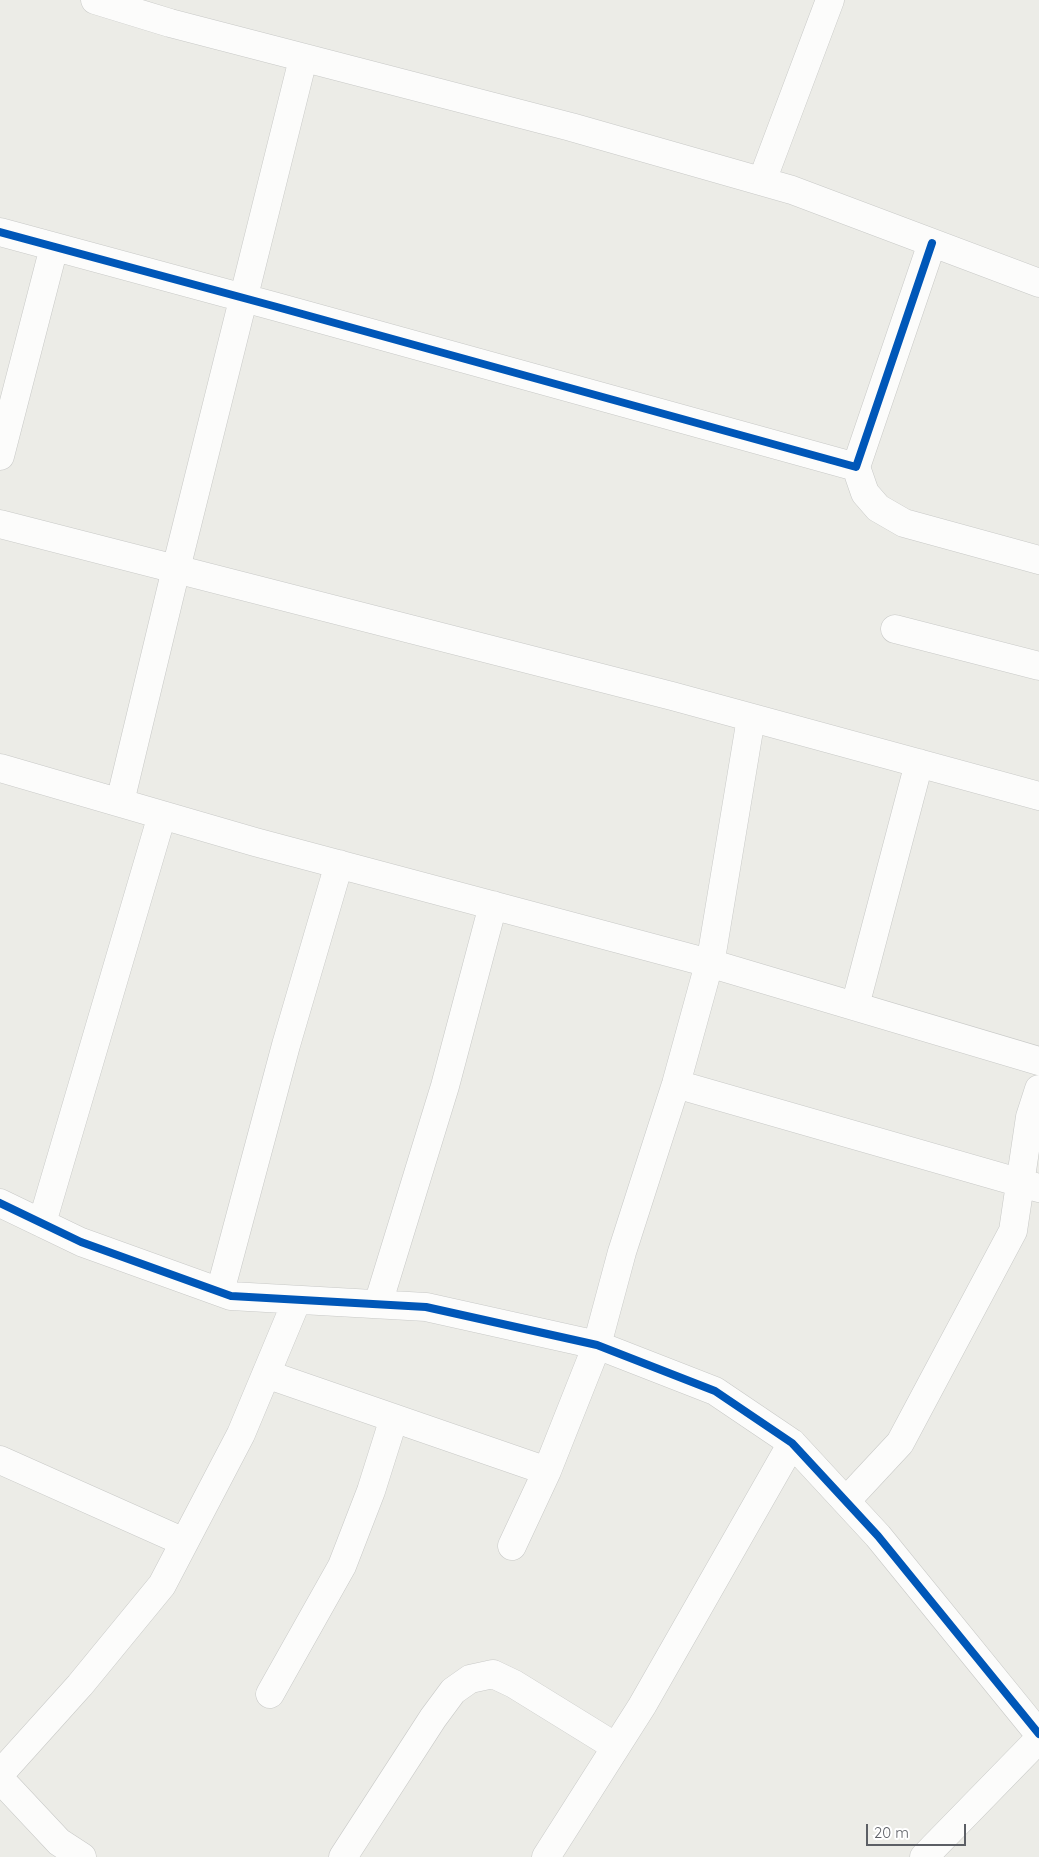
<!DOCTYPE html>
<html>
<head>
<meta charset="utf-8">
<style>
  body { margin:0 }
  #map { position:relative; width:1039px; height:1857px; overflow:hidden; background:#ecece7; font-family:Quicksand,sans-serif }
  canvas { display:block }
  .scale { position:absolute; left:866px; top:1824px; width:100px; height:22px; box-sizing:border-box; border:2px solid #5c5f65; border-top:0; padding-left:6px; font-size:15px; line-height:18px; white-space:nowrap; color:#5c5f65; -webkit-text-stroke:4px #fff; paint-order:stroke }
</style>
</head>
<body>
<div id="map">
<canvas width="1039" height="1857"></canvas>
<div class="scale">20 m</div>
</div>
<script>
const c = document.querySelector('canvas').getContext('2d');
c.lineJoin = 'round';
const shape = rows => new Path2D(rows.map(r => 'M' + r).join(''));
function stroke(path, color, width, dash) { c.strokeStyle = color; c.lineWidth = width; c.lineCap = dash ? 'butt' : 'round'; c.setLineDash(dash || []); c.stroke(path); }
const minor = shape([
  [95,0,170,23,571,127,792,190,1039,283],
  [762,181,830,0],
  [0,232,277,307,856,467,932,243],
  [0,456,54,247],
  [856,467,865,493,878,508,904,523,1039,560],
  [0,524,672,696,1039,796],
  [895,629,1039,666],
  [0,768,255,842,709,963,1039,1061],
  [120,802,176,569,303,59],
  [855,1006,919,763],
  [676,1084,1039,1188],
  [0,1203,81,1242,231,1296,426,1307,597,1345,715,1391,792,1443,878,1536,1039,1734],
  [42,1223,162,815],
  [220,1292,286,1045,339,864],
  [378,1304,445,1086,493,905],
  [266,1374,547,1471],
  [0,1460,184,1542],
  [846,1501,900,1443,1013,1231,1030,1117,1039,1089],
  [512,1546,547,1471,597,1345,622,1252,676,1084,712,953,751,718],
  [270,1694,342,1566,371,1491,394,1418],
  [0,1774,80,1685,162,1585,241,1434,297,1300],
  [0,1779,59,1842,82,1857],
  [343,1857,433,1718,453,1691,470,1679,493,1674,514,1684,616,1747],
  [546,1857,642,1706,792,1443],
  [924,1857,1039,1739]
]);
stroke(minor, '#c8c9c7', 29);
stroke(minor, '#fcfcfb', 28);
stroke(shape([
  [0,232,277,307,856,467,932,243],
  [0,1203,81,1242,231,1296,426,1307,597,1345,715,1391,792,1443,878,1536,1039,1734]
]), '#0057b8', 8);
</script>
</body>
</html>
